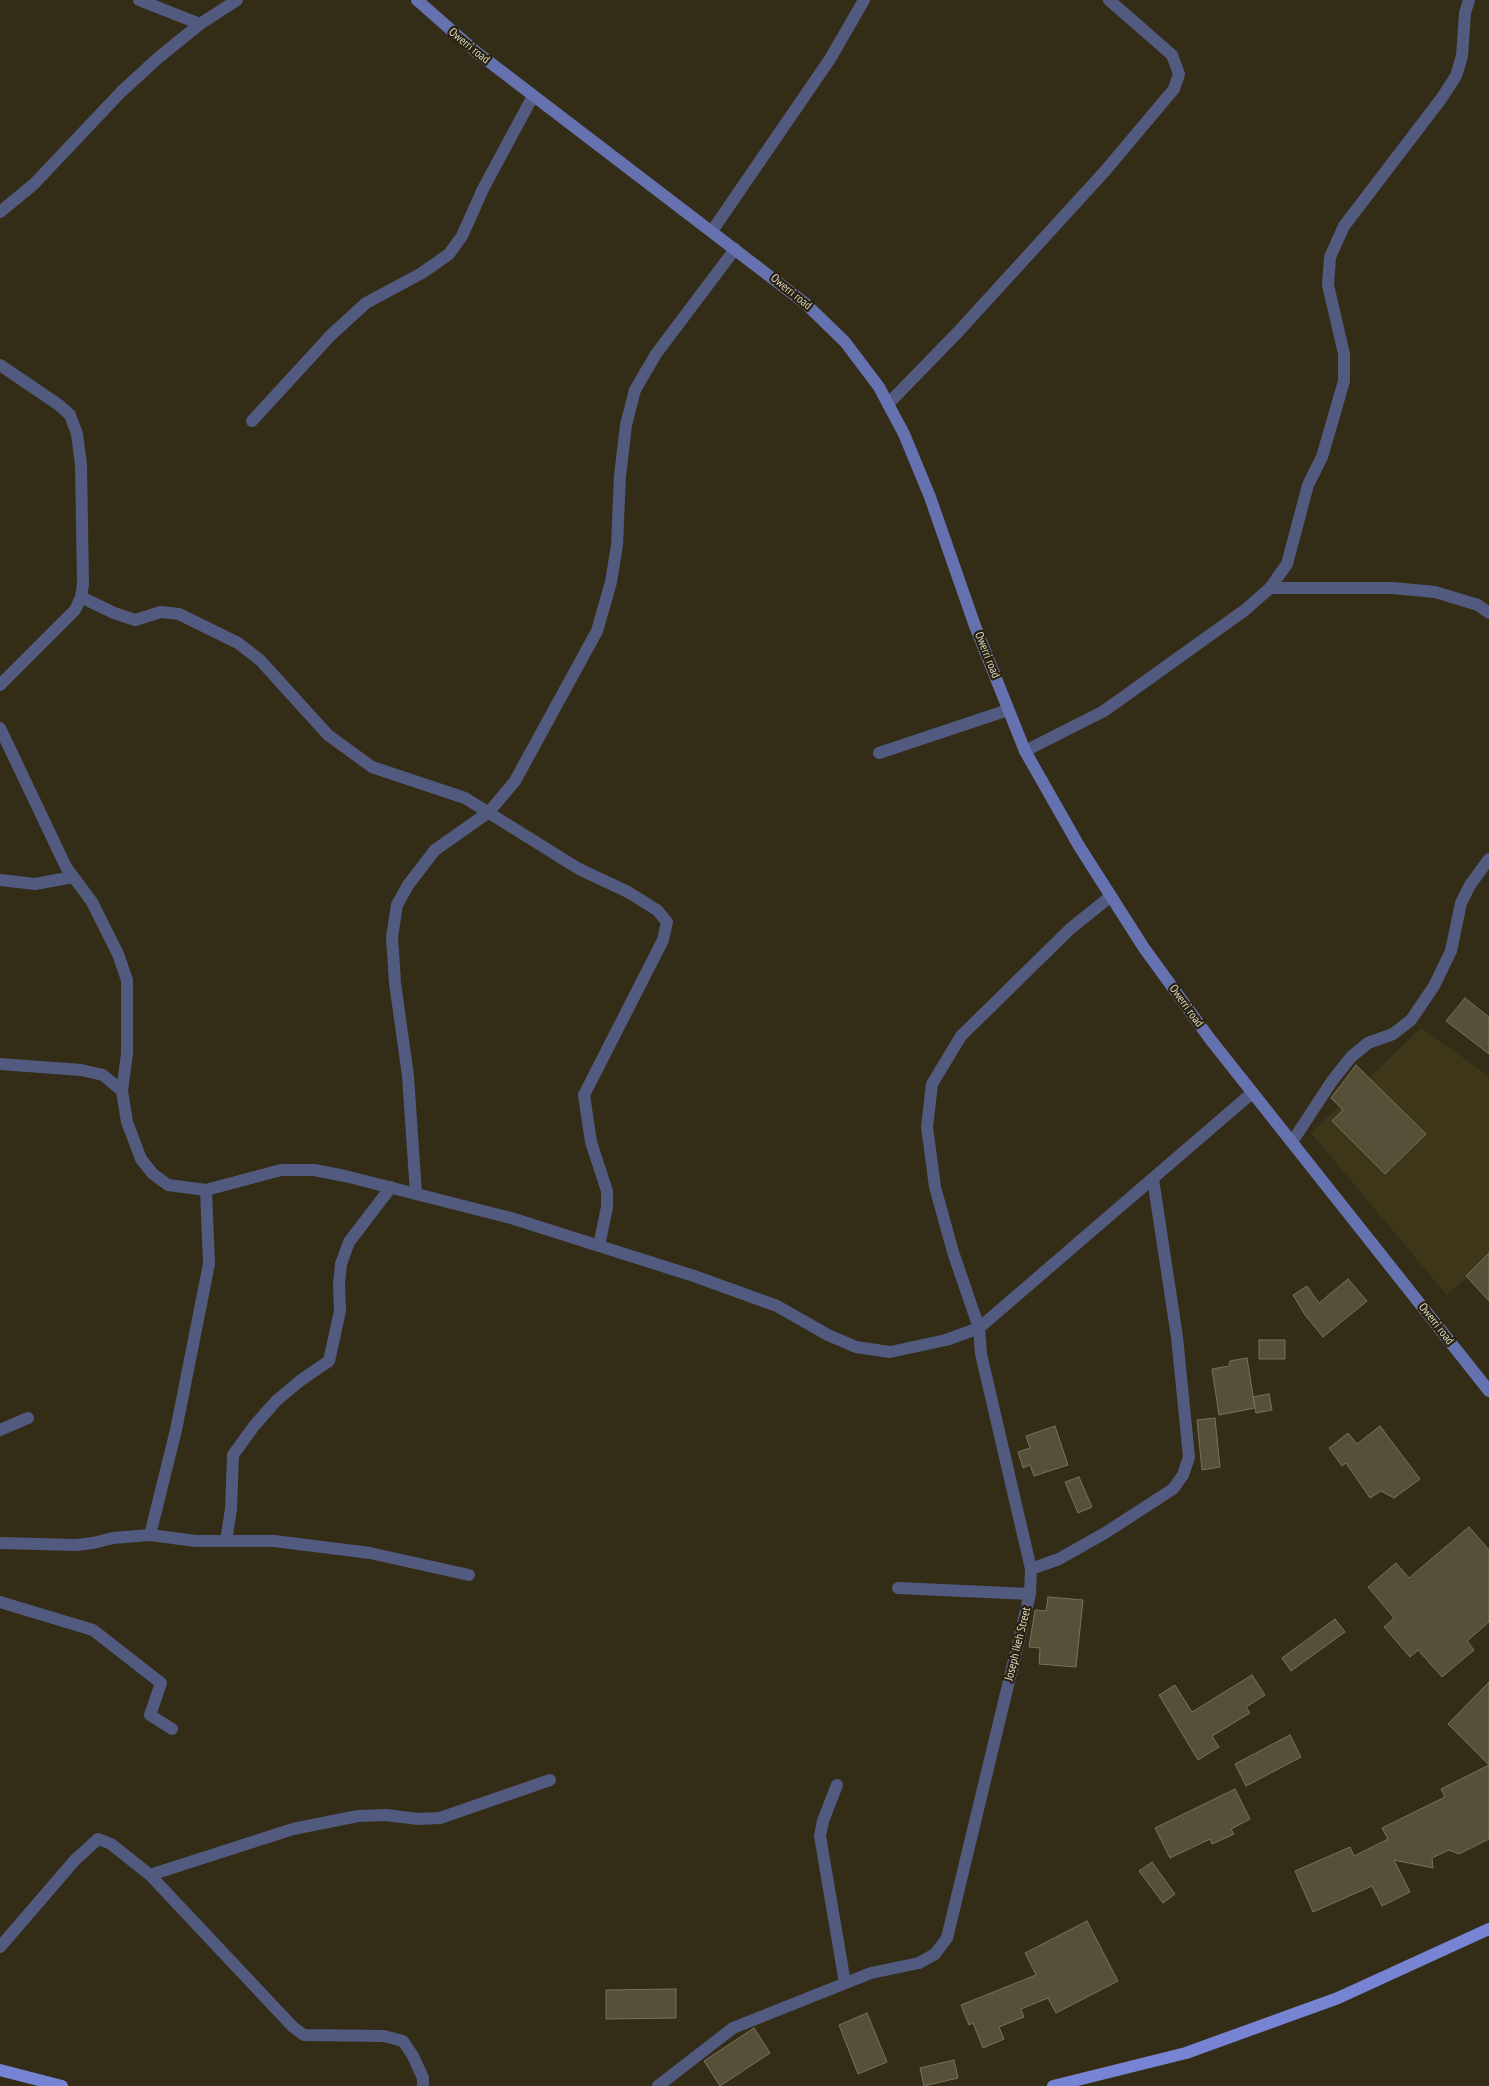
<!DOCTYPE html>
<html>
<head>
<meta charset="utf-8">
<style>
  body { margin:0 }
  canvas { display:block; background:#332c17 }
</style>
</head>
<body>
<canvas width="1489" height="2086"></canvas>
<script>
const c = document.querySelector('canvas').getContext('2d');
c.lineJoin = 'round';
function fillPath(path, color) { c.fillStyle = color; c.fill(path, 'evenodd'); }
const shape = rows => new Path2D(rows.map(r => 'M' + r).join(''));
function stroke(path, color, width, dash) { c.strokeStyle = color; c.lineWidth = width; c.lineCap = dash ? 'butt' : 'round'; c.setLineDash(dash || []); c.stroke(path); }
function write(font, color, halo, rows, align = 'center') {
  c.font = font + ' "PT Sans Narrow",sans-serif'; c.lineWidth = 4.5; c.setLineDash([]); c.textBaseline = 'middle'; c.strokeStyle = halo; c.fillStyle = color; for (const [text, x, y, turn = 0] of rows) {
    c.save(); c.translate(x, y); c.rotate((+turn || 0) * Math.PI / 180); c.textAlign = isNaN(turn) ? turn : align; if (halo) c.strokeText(text, 0, 0); c.fillText(text, 0, 0); c.restore();
  }
}
fillPath(shape([
  [1421,1028,1489,1076,1489,1258,1447,1295,1311,1133]
]), '#3e3619');
const building = shape([
  [1465,998,1489,1017,1489,1054,1446,1021,1465,998],
  [1356,1065,1426,1134,1385,1174,1332,1121,1343,1110,1331,1098,1356,1065],
  [1489,1253,1489,1301,1466,1276,1489,1253],
  [1348,1279,1367,1301,1323,1337,1305,1315,1293,1295,1307,1286,1319,1303,1348,1279],
  [1259,1340,1285,1340,1285,1359,1259,1359,1259,1340],
  [1247,1358,1255,1408,1219,1415,1212,1369,1229,1366,1230,1361,1247,1358],
  [1269,1394,1272,1410,1256,1413,1253,1397,1269,1394],
  [1215,1418,1220,1467,1202,1470,1197,1420,1215,1418],
  [1055,1426,1068,1465,1034,1476,1030,1465,1023,1468,1018,1452,1030,1448,1026,1436,1055,1426],
  [1380,1426,1420,1479,1394,1498,1381,1491,1370,1498,1346,1463,1342,1466,1329,1448,1348,1433,1357,1444,1380,1426],
  [1079,1477,1092,1507,1078,1513,1065,1482,1079,1477],
  [1469,1527,1489,1550,1489,1622,1467,1641,1474,1650,1442,1677,1418,1650,1410,1657,1384,1627,1394,1618,1368,1587,1396,1563,1409,1578,1469,1527],
  [1048,1597,1083,1600,1076,1667,1039,1664,1040,1648,1029,1647,1035,1610,1046,1611,1048,1597],
  [1335,1619,1345,1632,1291,1671,1282,1658,1335,1619],
  [1252,1675,1265,1695,1246,1707,1250,1713,1212,1736,1219,1747,1198,1760,1159,1695,1175,1685,1192,1712,1252,1675],
  [1489,1682,1489,1765,1448,1724,1489,1682],
  [1290,1735,1301,1757,1246,1786,1235,1764,1290,1735],
  [1489,1765,1489,1839,1459,1854,1449,1850,1432,1858,1433,1868,1394,1860,1410,1892,1382,1906,1372,1886,1313,1912,1295,1871,1350,1847,1354,1856,1388,1839,1382,1828,1445,1797,1441,1789,1489,1765],
  [1235,1789,1250,1819,1231,1829,1234,1834,1212,1844,1210,1839,1170,1858,1155,1828,1235,1789],
  [1152,1862,1175,1894,1163,1903,1139,1871,1152,1862],
  [1087,1921,1118,1981,1056,2013,1048,1998,1021,2009,1024,2017,999,2027,1004,2039,983,2048,973,2023,969,2025,961,2005,1036,1975,1025,1953,1087,1921],
  [676,1989,676,2018,606,2019,606,1990,676,1989],
  [867,2013,887,2062,858,2074,839,2025,867,2013],
  [754,2028,770,2053,720,2086,704,2061,754,2028],
  [954,2060,958,2078,924,2086,920,2068,954,2060]
]);
fillPath(building, '#575039');
stroke(building, '#78715a', 1);
stroke(shape([
  [139,0,200,24],
  [0,212,34,184,121,92,158,58,200,24,237,0],
  [712,231,830,59,864,0],
  [0,365,59,405,70,415,77,434,81,465,83,584,81,597,75,610,0,685],
  [888,404,958,332,1105,171,1174,89,1179,74,1172,55,1109,0],
  [252,421,331,335,366,303,422,273,449,254,462,236,483,189,533,96],
  [1270,588,1393,588,1435,592,1478,605,1489,613],
  [81,597,114,613,135,620,161,612,179,614,238,643,260,660,328,735,372,767,465,798,579,869,628,892,657,910,667,922,663,940,584,1095,591,1142,607,1191,607,1207,599,1246],
  [0,728,66,867,92,902,118,954,127,980,127,1054,122,1091,127,1122,141,1159,153,1174,168,1185,206,1190,281,1170,314,1170,345,1176,511,1218,694,1276,777,1306,828,1335,856,1347,890,1352,946,1340,979,1328,1252,1093],
  [1025,751,1104,711,1245,610,1270,588,1287,564,1308,485,1322,457,1344,381,1344,354,1328,285,1330,257,1344,226,1441,99,1456,76,1462,56,1465,13,1469,0],
  [879,753,1008,710],
  [0,880,35,884,73,877],
  [0,1064,81,1070,103,1075,122,1091],
  [1292,1142,1332,1081,1351,1057,1368,1043,1393,1034,1411,1020,1434,986,1451,951,1461,903,1470,885,1489,859],
  [416,1194,408,1076,395,983,392,937,397,905,408,885,435,850,489,812,515,781,597,631,611,582,617,545,620,476,626,425,635,390,656,354,735,249],
  [0,1430,28,1418],
  [150,1535,176,1430,209,1264,206,1190],
  [226,1541,231,1509,233,1455,254,1426,276,1401,301,1380,329,1361,340,1311,339,1284,341,1264,349,1242,391,1187],
  [0,1543,76,1545,93,1543,113,1538,150,1535,196,1541,274,1541,370,1553,469,1575],
  [1031,1569,1059,1559,1105,1533,1173,1489,1183,1475,1189,1457,1177,1337,1153,1179],
  [898,1588,1030,1594],
  [0,1602,93,1630,161,1683,150,1715,172,1729],
  [837,1785,823,1821,820,1836,845,1983],
  [150,1875,293,1829,358,1816,386,1815,418,1819,440,1818,550,1780],
  [0,1947,75,1860,98,1839,111,1844,150,1875,293,2027,304,2035,384,2036,403,2041,413,2056,423,2078,423,2086],
  [658,2086,733,2028,871,1973,919,1963,935,1954,947,1938,1030,1594,1031,1569,981,1354,979,1328,953,1252,935,1187,927,1127,932,1084,961,1036,1070,929,1111,896]
]), '#525a80', 12);
stroke(shape([
  [417,0,475,51,806,304,845,342,879,387,904,434,930,497,975,626,1025,751,1079,846,1144,948,1210,1039,1489,1391]
]), '#6672af', 12);
stroke(shape([
  [0,2070,62,2086],
  [1053,2086,1186,2053,1338,1998,1489,1929]
]), '#7684d3', 12);
write('12px', '#d9d5c8', '#29220d', [
  ["Owerri road",469,46,39],
  ["Owerri road",791,292,39],
  ["Owerri road",987,655,68],
  ["Owerri road",1186,1006,54],
  ["Owerri road",1436,1324,52],
  ["Joseph Ikeh Street",1018,1644,-76]
]);
</script>
</body>
</html>
